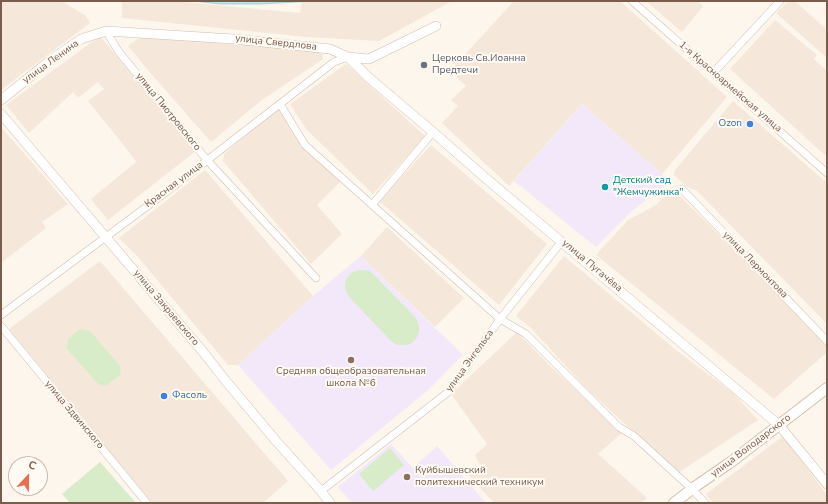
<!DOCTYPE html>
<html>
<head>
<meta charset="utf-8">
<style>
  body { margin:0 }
  #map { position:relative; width:828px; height:504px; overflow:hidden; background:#fdf6ec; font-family:"Nunito Sans",sans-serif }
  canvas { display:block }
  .frame { position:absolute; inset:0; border:2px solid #7a5c4d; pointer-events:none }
  .north { position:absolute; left:8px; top:456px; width:40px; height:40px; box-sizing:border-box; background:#fffaf3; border:1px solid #cabbb1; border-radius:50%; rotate:22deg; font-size:11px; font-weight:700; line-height:16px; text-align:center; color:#7a5c4d }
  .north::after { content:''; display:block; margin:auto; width:14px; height:18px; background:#e76f51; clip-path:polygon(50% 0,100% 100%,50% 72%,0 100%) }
</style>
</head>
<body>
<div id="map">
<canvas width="828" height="504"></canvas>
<div class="frame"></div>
<div class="north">С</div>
</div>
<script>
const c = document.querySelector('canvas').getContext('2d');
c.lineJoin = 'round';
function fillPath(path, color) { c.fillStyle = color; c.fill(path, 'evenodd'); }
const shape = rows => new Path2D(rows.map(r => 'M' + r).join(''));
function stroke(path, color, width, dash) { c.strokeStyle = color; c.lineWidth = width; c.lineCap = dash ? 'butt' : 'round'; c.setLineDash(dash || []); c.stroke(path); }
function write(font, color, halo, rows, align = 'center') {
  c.font = font + ' "Nunito Sans",sans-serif'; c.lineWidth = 4; c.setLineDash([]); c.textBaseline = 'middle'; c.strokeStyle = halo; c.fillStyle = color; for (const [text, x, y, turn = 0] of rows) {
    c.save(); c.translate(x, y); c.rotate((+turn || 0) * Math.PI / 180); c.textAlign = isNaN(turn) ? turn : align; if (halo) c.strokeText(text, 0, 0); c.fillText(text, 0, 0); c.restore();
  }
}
fillPath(shape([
  [1,1,62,1,86,16,90,23,1,90],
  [122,1,173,1,300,13,302,2,314,1,452,1,379,41,306,37,122,18],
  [514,1,620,1,727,97,662,174,582,104,509,186,442,123,458,106,451,100,466,86,450,71],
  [646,1,697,1,703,6,682,32],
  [788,1,795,1,827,30,827,58,776,13],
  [775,20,817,55,814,59,827,71,827,157,730,69],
  [143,34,228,44,310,47,322,54,323,59,262,100,211,142,146,68,128,46],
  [100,36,196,151,108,220,91,199,136,162,126,148,88,101,104,89,98,82,78,98,73,92,29,133,6,105],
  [346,64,425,136,373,194,306,129,290,104],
  [733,101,827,183,827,324,697,191,687,187,674,175,675,170],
  [279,108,314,156,342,180,317,205,342,234,311,264,223,161,224,154],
  [1,127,68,204,42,222,46,228,1,263],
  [431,145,547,244,499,305,379,201],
  [205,170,313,296,238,365,228,365,138,257,119,238],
  [672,188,794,309,827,345,827,352,774,399,596,255,628,220,656,205],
  [387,227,464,298,435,327,361,256],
  [564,256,676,350,733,393,758,420,678,473,585,387,530,327,516,316],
  [100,261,288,481,263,503,152,503,9,329],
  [517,332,547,363,622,433,598,454,647,498,641,503,494,503,468,475,480,465,475,455,487,444,451,394],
  [783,436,827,495,827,503,713,503,706,494]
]), '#f5e8da');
fillPath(shape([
  [582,104,662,174,668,184,633,210,596,247,514,181],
  [361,256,463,355,427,391,331,470,238,365,313,296],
  [391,444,413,468,437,446,486,503,352,503,338,487]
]), '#f3e8fa');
fillPath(shape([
  [360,270,365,270,370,271,374,275,415,317,418,322,419,327,419,332,417,337,414,341,410,344,405,345,399,345,395,344,390,340,350,298,347,293,345,288,345,283,347,278,350,274,355,271],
  [80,329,90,331,120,366,121,374,106,386,98,384,67,349,68,339],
  [390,448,404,465,373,491,359,474],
  [100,462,136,503,70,503,62,494]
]), '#d8ecc9');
const water = shape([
  [194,1,313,1,260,4,220,4,194,1]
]);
fillPath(water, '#bfe3e8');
stroke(water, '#a5d3da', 1);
const minor = shape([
  [632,1,827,173],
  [106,31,119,52,207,160,316,278],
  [714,72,780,1],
  [280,104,305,145,500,319,526,334,619,427,634,436,692,489,705,503],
  [682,189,827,341],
  [372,205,433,132],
  [1,315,161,196,334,62,348,57],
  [1,326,147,503],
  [321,491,447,393,500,319,562,241]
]);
const tertiary = shape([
  [348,57,368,77,433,132,482,175,779,425,827,484],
  [1,100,52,59,81,39,106,31,233,39,330,49,348,57,369,59,436,26],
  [1,114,204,353,225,380,277,442,321,491,330,503]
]);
const secondary = shape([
  [674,503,696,486,731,462,827,388]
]);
stroke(minor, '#d1beb0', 8);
stroke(tertiary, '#d1beb0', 10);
stroke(secondary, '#d6c0b0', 12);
stroke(minor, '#fff', 7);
stroke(tertiary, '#fff', 9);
stroke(secondary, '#fff', 10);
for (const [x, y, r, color] of [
  [424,65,4,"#6b7280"],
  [750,124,4,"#3f7fe0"],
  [605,187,4,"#0f9aa8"],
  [351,360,4,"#8d6e63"],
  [164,396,4,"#3f7fe0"],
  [407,477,4,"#8d6e63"]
]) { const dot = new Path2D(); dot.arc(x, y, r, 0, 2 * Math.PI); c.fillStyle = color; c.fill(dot); stroke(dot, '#fffaf3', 1.5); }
write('10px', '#7a5c4d', '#fffaf3', [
  ["улица Свердлова",276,43,6],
  ["улица Ленина",51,62,-36],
  ["1-я Красноармейская улица",730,87,41],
  ["улица Пиотровского",168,112,51],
  ["Красная улица",174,185,-37],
  ["улица Лермонтова",755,265,46],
  ["улица Пугачёва",592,266,40],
  ["улица Закраевского",166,308,50],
  ["улица Энгельса",470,361,-54],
  ["улица Здвинского",74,415,50],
  ["улица Володарского",751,446,-37]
]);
write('10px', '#5b616d', '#fffaf3', [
  ["Церковь Св.Иоанна",432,59],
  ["Предтечи",432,71]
], 'left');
write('10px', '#366cbe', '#fffaf3', [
  ["Ozon",742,124],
  ["Фасоль",172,396,"left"]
], 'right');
write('10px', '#0d838f', '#fffaf3', [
  ["Детский сад",613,181],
  ["\"Жемчужинка\"",613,193]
], 'left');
write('10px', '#785e54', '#fffaf3', [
  ["Средняя общеобразовательная",351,372],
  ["школа №6",351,384],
  ["Куйбышевский",415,471,"left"],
  ["политехнический техникум",415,483,"left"]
]);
</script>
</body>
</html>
